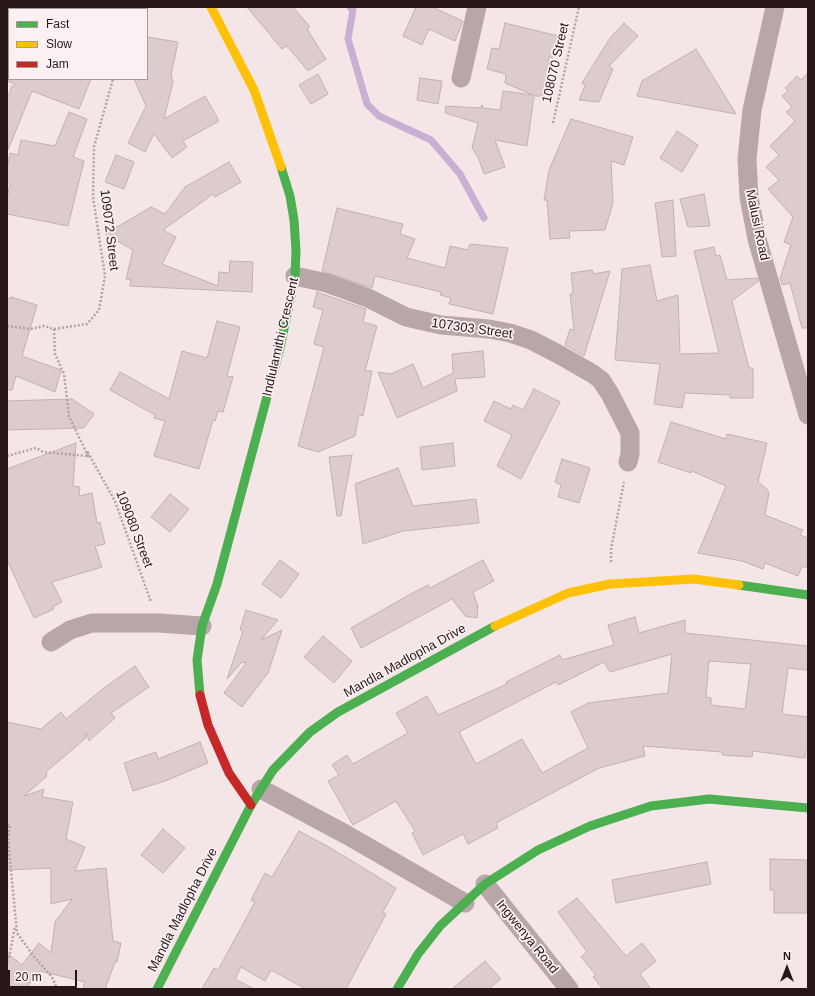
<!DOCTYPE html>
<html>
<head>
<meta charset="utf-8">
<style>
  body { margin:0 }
  #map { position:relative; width:815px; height:996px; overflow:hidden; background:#f4e5e7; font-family:Helvetica,sans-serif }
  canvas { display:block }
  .frame { position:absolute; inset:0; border:8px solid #271719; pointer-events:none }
  .legend { position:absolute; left:8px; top:8px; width:140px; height:72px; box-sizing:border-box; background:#fbf1f2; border:1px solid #a69a9b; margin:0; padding:5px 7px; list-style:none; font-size:12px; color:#271719 }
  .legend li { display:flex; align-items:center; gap:8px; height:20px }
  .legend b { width:20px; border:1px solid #a69a9b }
  .north { position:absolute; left:767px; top:948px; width:40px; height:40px; -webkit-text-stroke:3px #fbf1f2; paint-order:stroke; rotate:0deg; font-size:11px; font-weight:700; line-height:16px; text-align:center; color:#271719 }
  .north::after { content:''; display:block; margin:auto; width:14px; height:18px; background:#271719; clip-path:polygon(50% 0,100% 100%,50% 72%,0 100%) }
  .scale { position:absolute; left:8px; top:970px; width:69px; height:18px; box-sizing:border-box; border:2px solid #271719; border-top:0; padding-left:5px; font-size:12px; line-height:14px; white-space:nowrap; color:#271719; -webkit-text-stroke:3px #fbf1f2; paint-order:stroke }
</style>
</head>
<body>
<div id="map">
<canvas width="815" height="996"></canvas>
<div class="frame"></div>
<ul class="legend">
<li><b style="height:5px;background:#4caf50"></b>Fast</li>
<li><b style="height:5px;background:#ffc107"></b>Slow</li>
<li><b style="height:5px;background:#c62828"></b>Jam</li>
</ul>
<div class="north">N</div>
<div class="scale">20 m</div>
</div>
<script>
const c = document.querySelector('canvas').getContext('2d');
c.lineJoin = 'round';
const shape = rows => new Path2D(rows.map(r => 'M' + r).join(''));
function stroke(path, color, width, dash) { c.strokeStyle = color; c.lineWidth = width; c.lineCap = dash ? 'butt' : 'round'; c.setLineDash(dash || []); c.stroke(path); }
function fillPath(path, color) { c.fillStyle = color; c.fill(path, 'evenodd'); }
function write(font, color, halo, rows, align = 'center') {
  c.font = font + ' Helvetica,sans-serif'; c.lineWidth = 3.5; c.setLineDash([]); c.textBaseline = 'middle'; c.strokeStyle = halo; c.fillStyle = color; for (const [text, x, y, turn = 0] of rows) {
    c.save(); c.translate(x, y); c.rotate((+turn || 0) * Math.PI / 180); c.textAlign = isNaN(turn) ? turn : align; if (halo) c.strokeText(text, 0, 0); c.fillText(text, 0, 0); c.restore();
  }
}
stroke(shape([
  [350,7,353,10,348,39,367,104,379,116,431,140,460,174,484,218]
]), '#c9afd4', 7);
const building = shape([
  [247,7,293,7,310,27,307,29,326,59,308,71,287,46,282,49,247,7],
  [416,7,432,7,463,21,455,41,429,29,422,45,403,36,416,7],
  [505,23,558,36,552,58,549,56,547,81,543,96,534,96,527,146,495,140,505,167,484,174,478,157,472,148,478,123,445,113,446,106,481,108,482,105,483,108,500,110,503,91,533,95,505,83,506,74,487,69,492,48,499,49,505,23],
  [624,23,638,36,609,66,613,69,599,102,579,100,585,86,582,83,610,38,624,23],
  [147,37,178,42,171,75,173,82,164,119,205,96,219,121,183,141,187,147,172,158,154,134,145,152,128,143,146,106,134,79,147,79,147,37],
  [696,49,736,114,637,96,642,81,696,49],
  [808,73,808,328,802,328,790,283,782,285,780,278,791,245,784,242,793,217,768,189,779,180,766,167,779,155,770,146,795,121,786,112,792,107,782,96,788,91,785,88,797,76,801,80,808,73],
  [318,74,328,94,311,104,299,85,318,74],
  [420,78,442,81,438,104,417,100,420,78],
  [7,79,91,79,79,109,32,91,8,150,7,100,12,86,14,86,15,84,7,81,7,79],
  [69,112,87,119,73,157,84,161,68,226,7,214,7,199,10,183,7,182,7,169,10,153,18,155,21,140,55,146,69,112],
  [571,119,633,137,624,165,611,161,613,203,605,230,569,231,570,238,550,239,547,200,544,200,549,170,571,119],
  [677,131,698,145,682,172,660,158,677,131],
  [116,155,134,162,124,189,105,182,116,155],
  [229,162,241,182,215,197,213,194,163,230,176,237,162,264,218,286,219,272,229,273,230,261,253,262,252,292,130,286,131,280,126,279,133,250,105,234,151,207,165,214,185,187,229,162],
  [704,194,710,226,688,227,680,199,704,194],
  [673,200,676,256,662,257,655,203,673,200],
  [337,208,403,224,400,234,415,239,407,258,445,268,450,246,468,250,470,244,508,248,493,314,449,304,451,298,440,295,441,292,375,276,372,288,322,271,337,208],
  [714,247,716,256,720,255,727,280,757,278,758,281,732,301,749,368,753,368,753,398,730,398,730,395,685,393,682,408,654,404,660,364,615,360,622,269,650,265,657,301,678,295,680,354,719,353,694,251,714,247],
  [592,270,593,274,610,271,584,356,565,345,570,329,574,330,570,294,573,293,571,273,592,270],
  [317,292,366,309,363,322,377,326,365,371,372,371,363,416,359,415,355,436,318,452,298,446,324,347,314,344,323,310,313,307,317,292],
  [11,297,37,305,22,356,61,370,55,392,16,376,12,390,7,390,7,298,11,299,11,297],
  [217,321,240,327,227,376,233,377,223,412,218,411,215,421,213,420,199,469,154,456,165,421,154,418,155,415,110,390,120,372,169,399,182,351,207,358,217,321],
  [483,351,485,377,455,379,457,391,397,418,378,372,391,374,413,364,423,388,453,373,452,354,483,351],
  [534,389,560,402,521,479,497,466,512,435,484,421,494,401,511,409,513,405,523,410,534,389],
  [72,399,94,414,84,428,7,430,7,401,72,399],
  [671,422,726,439,727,434,767,443,758,482,767,489,769,493,765,515,803,530,800,535,808,538,808,568,802,566,798,576,765,563,763,569,742,561,698,553,726,486,692,471,691,473,658,462,671,422],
  [76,443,73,486,80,487,79,496,92,493,97,523,100,522,105,544,95,546,102,567,52,582,62,602,53,607,54,609,34,618,7,560,7,469,76,443],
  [453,443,455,466,422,470,420,447,453,443],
  [352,455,341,516,337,516,329,457,352,455],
  [562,459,590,468,579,503,558,497,561,485,555,482,562,459],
  [398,468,413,506,476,499,479,523,403,531,363,544,355,484,398,468],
  [170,494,189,509,170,532,151,517,170,494],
  [280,560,299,574,281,598,262,584,280,560],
  [483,560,494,581,473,592,478,607,477,618,465,616,452,599,361,648,351,628,407,596,428,585,430,588,483,560],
  [246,610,278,620,261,640,282,630,268,673,242,707,224,693,246,663,242,662,227,679,243,631,240,630,246,610],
  [635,617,639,633,685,620,685,633,808,646,808,670,788,668,782,714,808,717,808,750,806,750,805,758,753,751,752,757,722,755,722,752,643,746,645,756,599,768,496,823,498,828,468,844,463,834,423,855,412,833,415,831,396,801,353,825,328,781,339,775,332,765,347,755,353,764,408,733,396,713,427,696,438,715,507,684,506,682,560,655,562,660,614,645,608,625,635,617],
  [672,654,668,693,588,703,571,712,588,748,542,773,522,739,476,764,459,732,556,682,558,685,604,662,610,672,672,654],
  [709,661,751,664,745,709,711,705,711,698,706,697,709,661],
  [323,636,352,661,334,683,304,657,323,636],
  [135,666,149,687,111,713,115,718,89,741,86,733,85,739,47,771,46,777,24,796,44,789,42,797,73,802,66,839,85,847,75,871,106,868,113,941,121,943,117,962,115,962,105,989,83,989,85,982,40,971,28,986,29,989,7,989,7,953,22,965,39,943,51,953,55,922,72,899,51,904,51,868,7,870,7,722,41,729,61,712,66,719,104,688,135,666],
  [200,742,208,763,165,781,133,791,124,763,156,752,158,759,200,742],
  [163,829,185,848,163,873,141,855,163,829],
  [299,831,329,847,396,888,383,912,386,914,346,989,306,989,271,970,265,981,241,967,235,979,254,989,202,989,214,968,218,970,255,902,251,900,265,873,272,877,299,831],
  [770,859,807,860,807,913,774,913,774,890,770,890,770,859],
  [707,862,711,884,616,903,612,880,707,862],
  [577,898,626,956,642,943,656,961,640,974,651,989,603,989,593,977,596,975,581,957,587,952,558,912,577,898],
  [485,961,501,979,489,989,452,989,485,961]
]);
fillPath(building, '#dccdcc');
stroke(building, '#c0b2b1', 1);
stroke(shape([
  [9,7,9,9],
  [7,42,9,37],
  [553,123,579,7],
  [7,326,31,329,44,326,54,329,87,324,99,310,105,276,93,197,94,147,113,79],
  [54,329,55,354,64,374,69,416,88,456,87,451,115,501,151,602],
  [7,456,36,448,43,452,88,456],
  [611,562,611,549,624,482],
  [7,825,10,825,8,839,17,933,35,958,52,977,57,989],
  [7,961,9,958,15,926]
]), '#b2a3a5', 2.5, [2, 2]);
stroke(shape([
  [775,7,752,110,747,159,749,197,757,239,808,415],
  [461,78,477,7],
  [295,276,327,283,368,298,406,317,441,325,489,329,510,333,531,340,560,355,593,374,601,380,610,394,630,433,630,454,628,462],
  [51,642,70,630,92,623,159,623,202,626],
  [261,789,347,835,465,903],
  [485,884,569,989]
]), '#b8a6a8', 19);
stroke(shape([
  [739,585,808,595],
  [200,695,197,660,202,626,217,584,280,348,295,276,296,251,294,220,290,196,281,167],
  [157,989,251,805,273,770,310,732,338,712,495,626],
  [397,989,418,954,440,926,485,884,538,850,590,826,651,806,709,799,808,808]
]), '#4caf50', 9);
stroke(shape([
  [211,7,254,90,281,167],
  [495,626,568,593,610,584,694,579,739,585]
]), '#ffc107', 9);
stroke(shape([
  [200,695,208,725,229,773,251,805]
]), '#c62828', 9);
write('13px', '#271719', '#fbf1f2', [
  ["108070 Street",556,63,-77],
  ["Malusi Road",757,225,78],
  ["109072 Street",109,230,83],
  ["107303 Street",472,329,8],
  ["Indlulamithi Crescent",281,337,-77],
  ["109080 Street",134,529,69],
  ["Mandla Madlopha Drive",405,661,-29],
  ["Mandla Madlopha Drive",183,910,-63],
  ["Ingwenya Road",527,937,51]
]);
</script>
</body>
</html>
